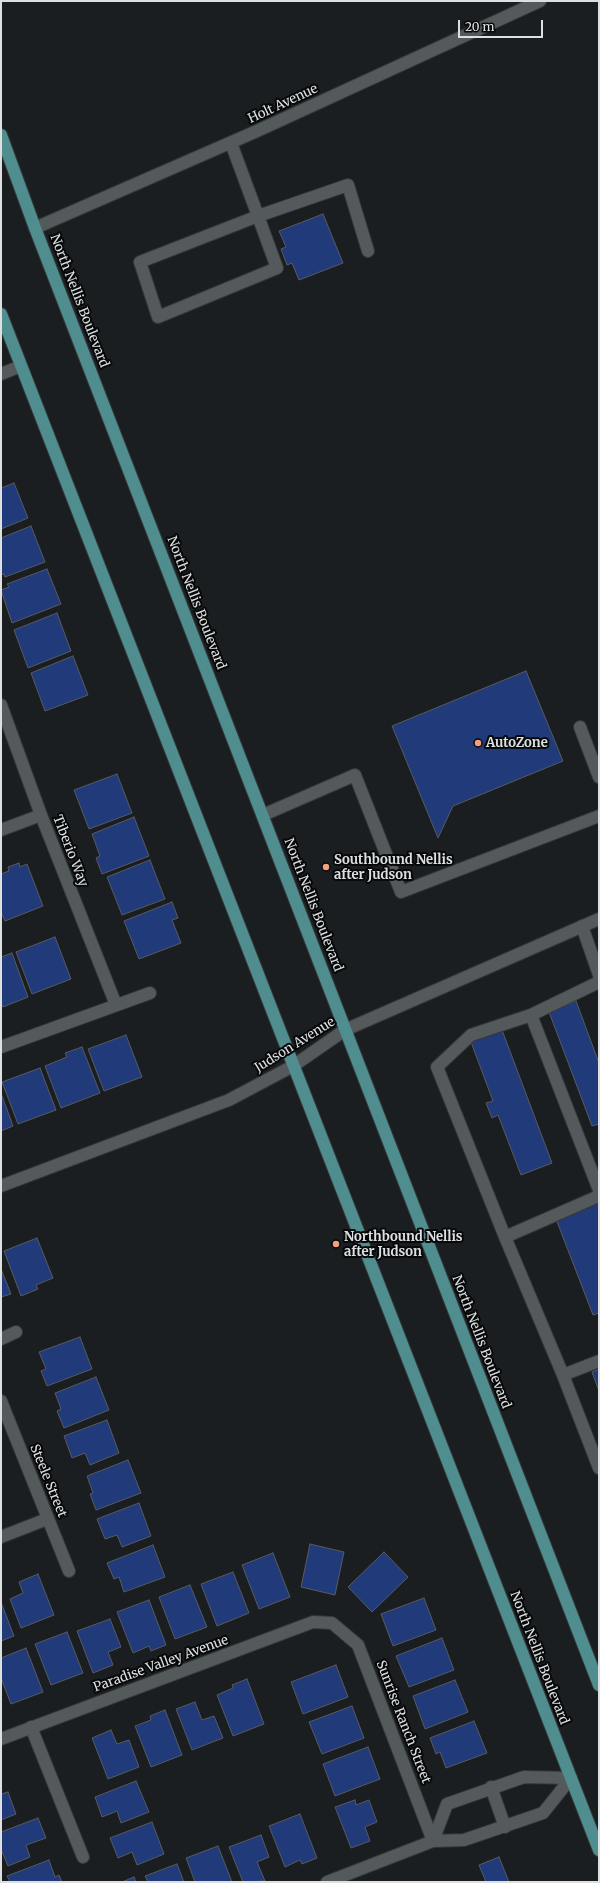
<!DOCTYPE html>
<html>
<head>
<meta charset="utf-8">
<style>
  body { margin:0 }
  #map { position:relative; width:600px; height:1883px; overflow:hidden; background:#1a1e20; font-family:Merriweather,serif }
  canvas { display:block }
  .frame { position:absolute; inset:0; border:2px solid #dde0e1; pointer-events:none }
  .scale { position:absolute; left:458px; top:20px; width:85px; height:18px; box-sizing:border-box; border:2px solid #dde0e1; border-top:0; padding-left:5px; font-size:12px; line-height:14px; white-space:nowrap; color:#dde0e1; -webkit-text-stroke:3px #070809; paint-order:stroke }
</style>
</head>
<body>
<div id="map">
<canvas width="600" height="1883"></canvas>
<div class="frame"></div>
<div class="scale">20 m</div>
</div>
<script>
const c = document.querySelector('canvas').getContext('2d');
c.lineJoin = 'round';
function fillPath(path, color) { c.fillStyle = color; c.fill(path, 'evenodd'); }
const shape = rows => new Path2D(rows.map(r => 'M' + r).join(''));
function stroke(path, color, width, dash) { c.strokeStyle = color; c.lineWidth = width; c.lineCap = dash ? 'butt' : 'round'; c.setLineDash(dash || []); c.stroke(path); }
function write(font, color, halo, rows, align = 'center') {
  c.font = font + ' Merriweather,serif'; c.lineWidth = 4; c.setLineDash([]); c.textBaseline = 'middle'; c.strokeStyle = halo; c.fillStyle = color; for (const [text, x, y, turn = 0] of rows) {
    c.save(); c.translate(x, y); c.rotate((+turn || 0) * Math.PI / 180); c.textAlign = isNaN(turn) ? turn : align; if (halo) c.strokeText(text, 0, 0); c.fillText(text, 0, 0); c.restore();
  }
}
const building = shape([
  [323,214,343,263,299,280,292,263,287,265,281,249,286,247,279,231,323,214],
  [14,483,28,518,1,529,1,488,14,483],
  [31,526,45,562,5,577,4,574,1,575,1,538,31,526],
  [47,569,61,604,12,623,1,590,9,587,7,584,47,569],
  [57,613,71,651,28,668,14,630,57,613],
  [73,656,88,695,45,711,31,673,73,656],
  [526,671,563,761,453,806,438,838,392,726,526,671],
  [117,774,132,813,89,829,74,790,117,774],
  [134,817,149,856,102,874,96,858,100,856,92,834,134,817],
  [150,860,165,899,122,915,107,877,150,860],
  [19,863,20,867,27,864,43,906,5,921,1,912,1,874,9,871,8,867,19,863],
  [172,902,178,918,172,920,181,943,139,959,124,921,172,902],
  [55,937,71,979,32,994,16,952,55,937],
  [12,953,28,997,3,1007,1,1003,1,957,12,953],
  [576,1001,599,1063,599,1124,592,1126,549,1012,576,1001],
  [502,1030,552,1163,521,1175,498,1115,492,1118,486,1103,493,1101,471,1042,502,1030],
  [126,1035,142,1077,104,1091,88,1049,126,1035],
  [82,1047,100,1093,61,1108,45,1066,67,1057,65,1053,82,1047],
  [40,1068,56,1110,18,1124,2,1082,40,1068],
  [1,1093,13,1126,1,1131,1,1093],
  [599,1202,599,1313,593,1315,556,1219,599,1202],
  [37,1238,53,1278,36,1285,38,1289,21,1296,4,1251,37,1238],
  [1,1269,11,1294,1,1297,1,1269],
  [80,1337,92,1369,47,1386,41,1371,46,1369,39,1352,80,1337],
  [599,1369,599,1391,592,1372,599,1369],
  [96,1377,109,1410,64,1428,57,1411,61,1409,55,1393,96,1377],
  [107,1420,119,1453,90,1465,85,1453,72,1458,64,1436,107,1420],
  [128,1460,141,1493,96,1510,90,1494,93,1493,87,1476,128,1460],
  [139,1503,151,1536,122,1547,117,1535,105,1539,97,1519,139,1503],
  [310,1544,344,1552,335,1595,301,1587,310,1544],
  [153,1545,165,1577,124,1592,119,1577,114,1579,107,1563,153,1545],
  [384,1552,408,1577,372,1612,348,1587,384,1552],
  [273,1553,290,1597,259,1609,242,1565,273,1553],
  [233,1572,249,1613,217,1626,201,1584,233,1572],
  [38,1574,54,1615,21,1628,10,1599,23,1593,19,1582,38,1574],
  [190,1585,207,1627,175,1639,159,1597,190,1585],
  [424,1598,436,1630,393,1646,381,1614,424,1598],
  [149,1600,166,1645,151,1651,149,1646,133,1653,117,1612,149,1600],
  [1,1602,14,1636,1,1641,1,1602],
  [110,1619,121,1647,108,1652,113,1665,93,1673,77,1631,110,1619],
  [67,1632,83,1673,51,1685,35,1644,67,1632],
  [442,1638,454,1670,409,1687,396,1656,442,1638],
  [26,1648,43,1692,11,1704,1,1678,1,1658,26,1648],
  [336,1665,348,1697,303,1714,291,1682,336,1665],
  [247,1679,264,1724,233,1736,217,1695,233,1688,232,1685,247,1679],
  [455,1680,468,1712,425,1729,413,1696,455,1680],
  [195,1702,202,1720,214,1716,223,1738,192,1750,176,1709,195,1702],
  [352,1706,364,1738,322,1754,309,1722,352,1706],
  [165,1710,182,1755,151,1767,135,1726,151,1720,150,1716,165,1710],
  [474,1721,487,1753,446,1768,440,1752,436,1754,430,1738,474,1721],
  [111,1730,117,1744,129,1740,139,1767,108,1779,92,1738,111,1730],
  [368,1747,380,1779,335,1796,323,1764,368,1747],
  [136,1781,149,1812,121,1823,117,1811,102,1817,95,1797,136,1781],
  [8,1792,16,1814,1,1820,1,1794,8,1792],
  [355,1800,356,1805,369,1800,377,1822,365,1827,370,1841,351,1848,335,1807,355,1800],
  [300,1814,317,1858,302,1864,300,1860,285,1867,269,1826,300,1814],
  [38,1818,46,1838,26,1845,30,1857,8,1866,1,1849,1,1832,38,1818],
  [152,1822,164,1854,137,1865,132,1852,118,1858,110,1838,152,1822],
  [261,1835,269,1857,257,1862,265,1881,243,1882,229,1847,261,1835],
  [218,1846,232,1882,195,1882,186,1858,218,1846],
  [499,1857,509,1882,486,1882,479,1865,499,1857],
  [49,1860,55,1877,59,1875,62,1882,10,1882,7,1876,49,1860],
  [177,1864,184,1882,148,1882,145,1876,177,1864],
  [134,1877,136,1882,122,1882,134,1877]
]);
fillPath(building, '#213b7a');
stroke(building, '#585a5f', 1);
const lane = shape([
  [231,143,258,216,277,268,158,317,140,262,258,216,348,185,368,251],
  [1,374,21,366],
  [580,727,599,777],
  [263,815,355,775,401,892,599,816],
  [582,926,599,975],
  [531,1015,599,982],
  [599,1190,531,1015,471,1035,437,1067,505,1237,563,1375,599,1468],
  [505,1237,599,1196],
  [563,1375,599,1361],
  [491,1787,505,1827]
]);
const street = shape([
  [35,228,257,131,540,1],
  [1,705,41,815,116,1005],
  [1,830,41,815],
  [1,1047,150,993],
  [1,1339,16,1332],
  [1,1401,69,1571],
  [1,1537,47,1519],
  [31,1727,83,1857],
  [1,1739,313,1622,332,1623,358,1645,433,1841],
  [433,1841,447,1804,524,1777,571,1778],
  [327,1882,433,1841,464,1840,543,1813,571,1778]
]);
const secondary = shape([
  [1,1186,229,1100,293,1066,345,1030,599,919]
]);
const primary = shape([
  [1,135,35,228,599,1685],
  [1,314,599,1850]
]);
stroke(lane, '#353839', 14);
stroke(street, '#353839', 14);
stroke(secondary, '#353839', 14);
stroke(primary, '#353839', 14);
stroke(lane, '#54595c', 12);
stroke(street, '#54595c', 12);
stroke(secondary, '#54595c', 12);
stroke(primary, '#4f8d8e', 12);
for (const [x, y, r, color] of [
  [478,743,4,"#f2a07f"],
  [326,867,4,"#f2a07f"],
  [336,1244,4,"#f2a07f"]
]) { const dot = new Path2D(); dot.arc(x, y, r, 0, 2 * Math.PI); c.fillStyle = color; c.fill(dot); stroke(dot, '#070809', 1.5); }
write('13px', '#dde0e1', '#070809', [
  ["Holt Avenue",283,104,-25],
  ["North Nellis Boulevard",79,301,69],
  ["North Nellis Boulevard",196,603,69],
  ["Tiberio Way",70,851,69],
  ["North Nellis Boulevard",313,905,69],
  ["Judson Avenue",295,1045,-32],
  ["North Nellis Boulevard",481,1342,69],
  ["Steele Street",48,1481,68],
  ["North Nellis Boulevard",539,1658,69],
  ["Paradise Valley Avenue",161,1664,-20],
  ["Sunrise Ranch Street",403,1722,69]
]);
write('bold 13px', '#dde0e1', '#070809', [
  ["AutoZone",486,743],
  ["Southbound Nellis",334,860],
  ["after Judson",334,875],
  ["Northbound Nellis",344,1237],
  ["after Judson",344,1252]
], 'left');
</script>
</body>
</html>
